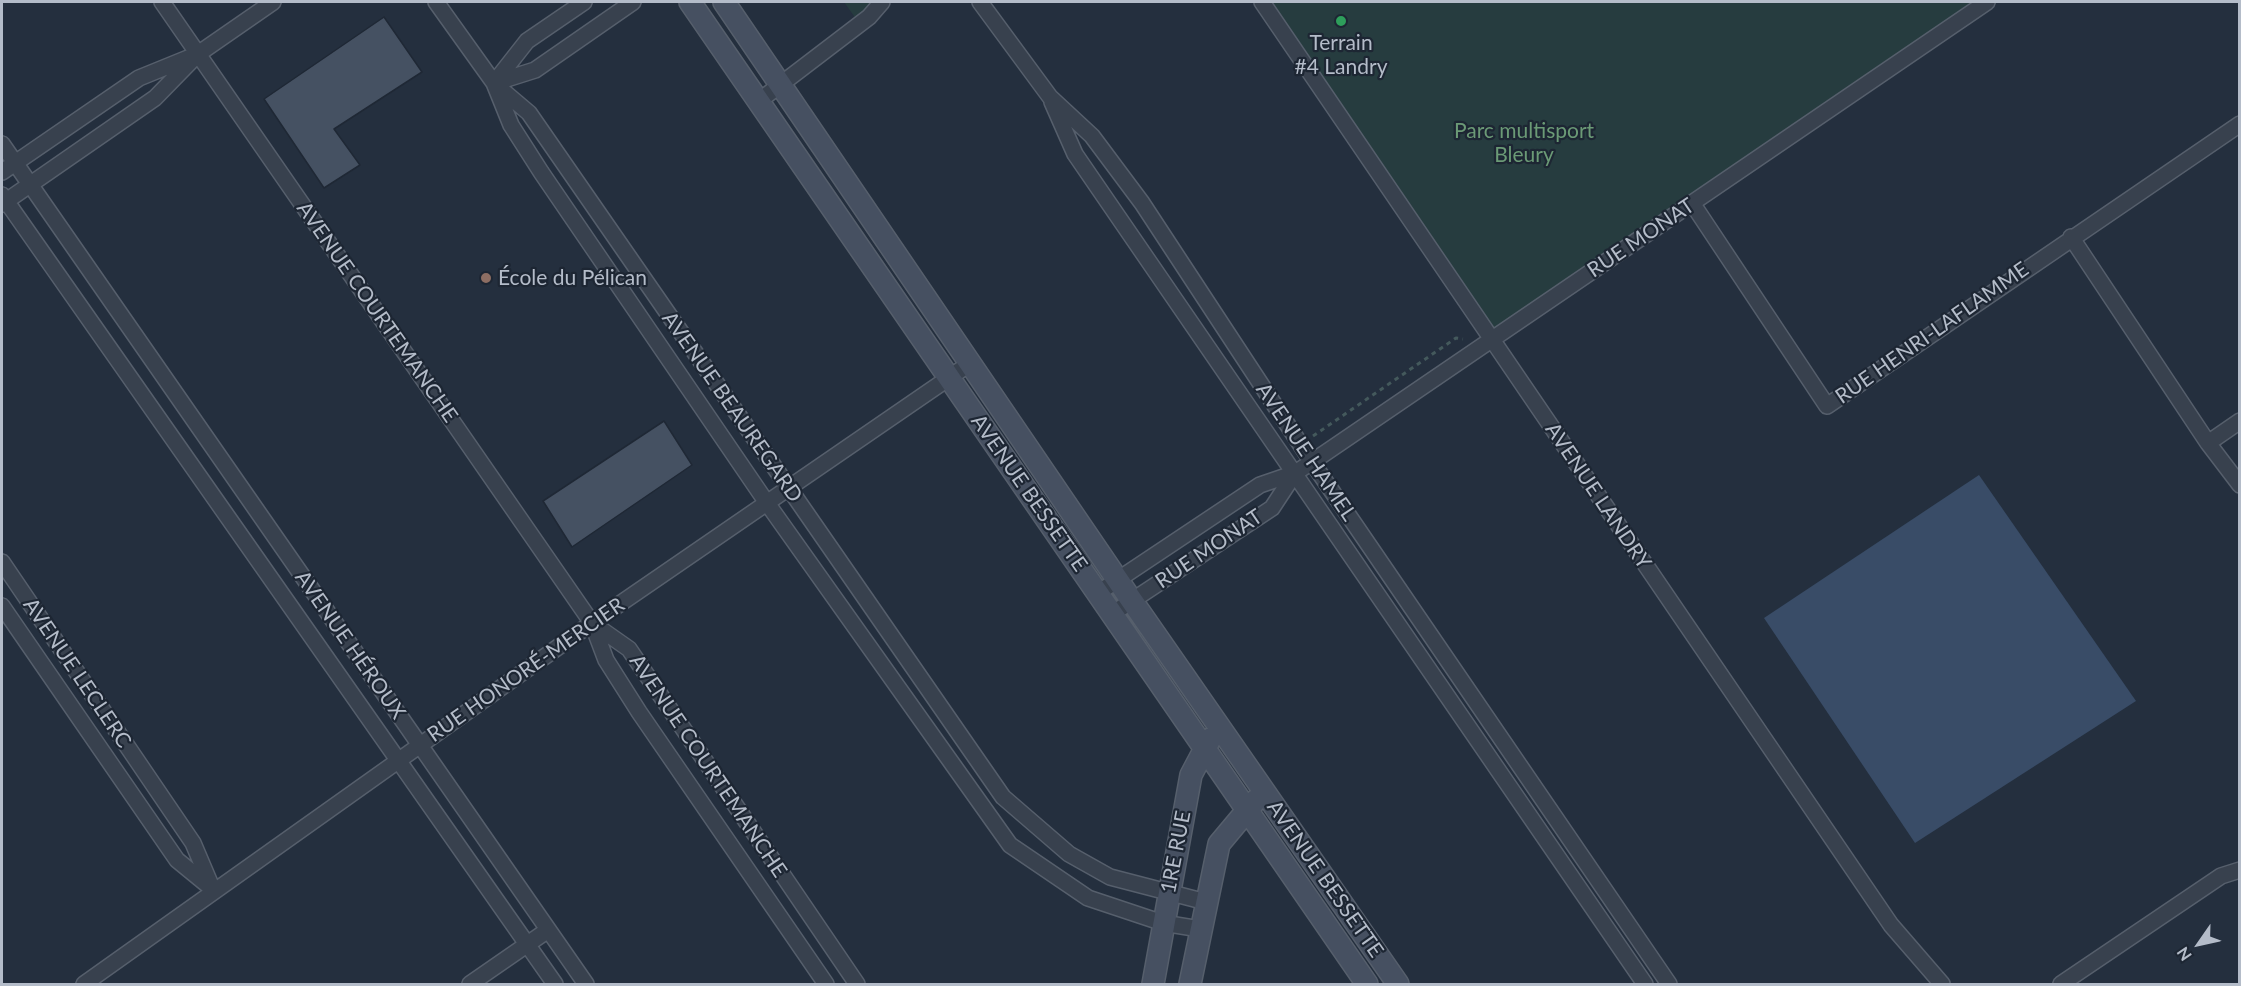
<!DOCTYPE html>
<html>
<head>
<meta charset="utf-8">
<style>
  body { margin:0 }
  #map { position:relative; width:2241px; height:986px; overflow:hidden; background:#242f3e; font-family:Lato,sans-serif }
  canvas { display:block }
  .frame { position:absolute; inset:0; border:3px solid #b4bcc9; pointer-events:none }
  .north { position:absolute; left:2169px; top:914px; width:60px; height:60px; -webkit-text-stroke:4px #1d2633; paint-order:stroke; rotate:236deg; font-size:16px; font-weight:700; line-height:24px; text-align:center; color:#b4bcc9 }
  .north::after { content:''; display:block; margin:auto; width:21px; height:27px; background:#b4bcc9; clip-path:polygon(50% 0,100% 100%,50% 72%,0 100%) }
</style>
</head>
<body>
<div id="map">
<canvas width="2241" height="986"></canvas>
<div class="frame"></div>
<div class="north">N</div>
</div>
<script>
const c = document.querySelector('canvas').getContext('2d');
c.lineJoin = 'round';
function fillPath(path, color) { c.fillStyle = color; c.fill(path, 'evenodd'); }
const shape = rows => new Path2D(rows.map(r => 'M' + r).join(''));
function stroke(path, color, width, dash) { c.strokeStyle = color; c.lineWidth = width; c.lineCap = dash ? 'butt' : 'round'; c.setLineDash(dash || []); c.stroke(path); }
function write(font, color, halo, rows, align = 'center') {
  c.font = font + ' Lato,sans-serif'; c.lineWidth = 4.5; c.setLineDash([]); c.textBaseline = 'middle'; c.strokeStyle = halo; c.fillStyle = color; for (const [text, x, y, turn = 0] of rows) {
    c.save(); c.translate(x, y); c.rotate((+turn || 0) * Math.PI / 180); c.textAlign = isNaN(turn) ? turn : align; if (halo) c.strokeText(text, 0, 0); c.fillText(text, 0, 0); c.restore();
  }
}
fillPath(shape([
  [844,2,885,2,864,30],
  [1254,2,1980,2,1488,340]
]), '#263c3f');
fillPath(shape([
  [1979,475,2136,701,1915,843,1764,618]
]), '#394c67');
const building = shape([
  [384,17,422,72,334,129,360,165,324,188,264,99,384,17],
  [664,421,692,465,572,547,543,501,664,421]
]);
fillPath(building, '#455162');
stroke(building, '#1f2835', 1.5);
const street = shape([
  [162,2,592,623,606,660,639,712,826,984],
  [436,2,494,83,511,125,541,172,767,503,1010,845,1088,898,1163,923,1200,929],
  [980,2,1050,97,1092,136,1142,203,1312,462,1669,984],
  [1262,2,1891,925,1942,984],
  [494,83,535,70,633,2],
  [494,83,527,41,584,2],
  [496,85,529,113,1003,797,1069,854,1110,877,1206,902],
  [759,101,869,17,882,2],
  [1052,102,1075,154,1645,984],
  [2,144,586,984],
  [2,172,139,78,193,56],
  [2,195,555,984],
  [1692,203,1827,406,2240,124],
  [2,204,155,98,198,54,273,2],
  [2071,237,2208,443,2240,485],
  [2208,443,2240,421],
  [2,562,193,843,213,890],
  [1098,593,1260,485,1295,473,1312,462,1987,2],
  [2,606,177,860,210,887],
  [1112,614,1272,508,1295,473],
  [592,623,629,649,857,984],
  [84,984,592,623,972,362],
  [470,984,548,930],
  [2061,984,2221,876,2240,870]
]);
const secondary = shape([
  [690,2,1367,984],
  [724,2,1132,601,1398,984],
  [1153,984,1191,775,1210,739],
  [1190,984,1219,844,1255,801]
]);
stroke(street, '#565f6c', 18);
stroke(secondary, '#565f6c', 24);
stroke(shape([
  [1313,436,1456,338,1463,339]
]), '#44595c', 3, [4.5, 4.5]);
stroke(street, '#38414e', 15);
stroke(secondary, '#465061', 21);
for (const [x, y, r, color] of [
  [1341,21,6,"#2e9e5b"],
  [486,278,6,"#8d6e63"]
]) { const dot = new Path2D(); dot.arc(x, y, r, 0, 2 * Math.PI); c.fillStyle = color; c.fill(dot); stroke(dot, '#1d2633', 2); }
write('21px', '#b4bcc9', '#1d2633', [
  ["Terrain",1341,43],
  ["#4 Landry",1341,67],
  ["École du Pélican",498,278,"left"]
]);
write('21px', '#6b9a76', '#1d2633', [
  ["Parc multisport",1524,131],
  ["Bleury",1524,155]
]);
write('21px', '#b4bcc9', '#1d2633', [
  ["RUE MONAT",1641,238,-34],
  ["AVENUE COURTEMANCHE",377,312,55],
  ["RUE HENRI-LAFLAMME",1932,333,-35],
  ["AVENUE BEAUREGARD",732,407,55],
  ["AVENUE HAMEL",1306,452,56],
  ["AVENUE BESSETTE",1029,493,55],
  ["AVENUE LANDRY",1598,496,56],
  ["RUE MONAT",1209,549,-34],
  ["AVENUE HÉROUX",350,645,55],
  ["RUE HONORÉ-MERCIER",526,670,-35],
  ["AVENUE LECLERC",77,673,56],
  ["AVENUE COURTEMANCHE",708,766,56],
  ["1RE RUE",1176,852,-79],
  ["AVENUE BESSETTE",1325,879,55]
]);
</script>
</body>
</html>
